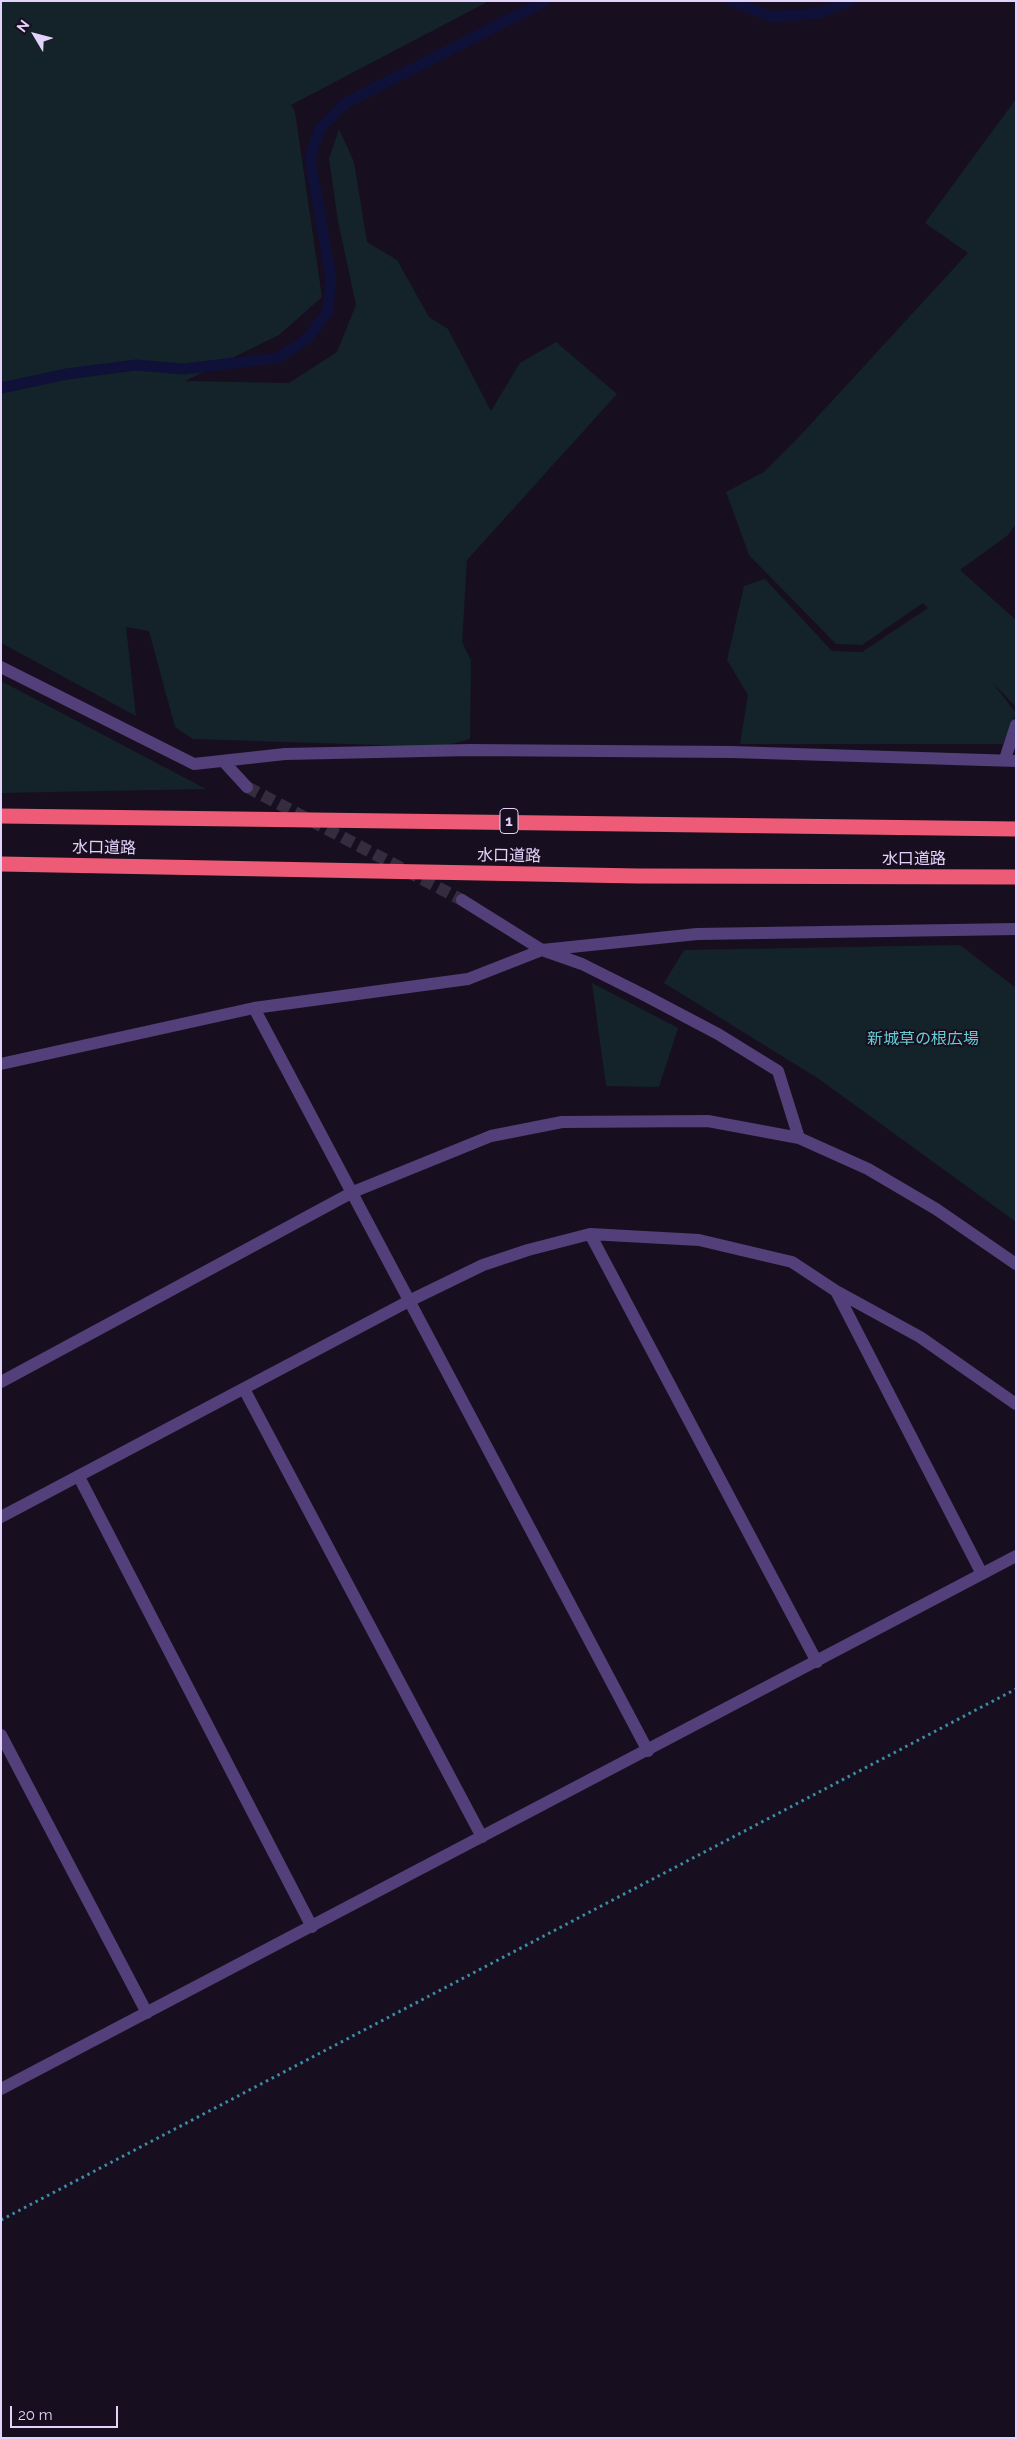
<!DOCTYPE html>
<html>
<head>
<meta charset="utf-8">
<style>
  body { margin:0 }
  #map { position:relative; width:1017px; height:2439px; overflow:hidden; background:#170f1f; font-family:Raleway,sans-serif }
  canvas { display:block }
  .frame { position:absolute; inset:0; border:2px solid #e3d2fa; pointer-events:none }
  .north { position:absolute; left:10px; top:10px; width:50px; height:50px; -webkit-text-stroke:4px #170f1f; paint-order:stroke; rotate:307deg; font-size:14px; font-weight:700; line-height:20px; text-align:center; color:#e3d2fa }
  .north::after { content:''; display:block; margin:auto; width:18px; height:22px; background:#e3d2fa; clip-path:polygon(50% 0,100% 100%,50% 72%,0 100%) }
  .scale { position:absolute; left:10px; top:2406px; width:108px; height:22px; box-sizing:border-box; border:2px solid #e3d2fa; border-top:0; padding-left:6px; font-size:15px; line-height:18px; white-space:nowrap; color:#e3d2fa; -webkit-text-stroke:4px #170f1f; paint-order:stroke }
</style>
</head>
<body>
<div id="map">
<canvas width="1017" height="2439"></canvas>
<div class="frame"></div>
<div class="north">N</div>
<div class="scale">20 m</div>
</div>
<script>
const c = document.querySelector('canvas').getContext('2d');
c.lineJoin = 'round';
function fillPath(path, color) { c.fillStyle = color; c.fill(path, 'evenodd'); }
const shape = rows => new Path2D(rows.map(r => 'M' + r).join(''));
function stroke(path, color, width, dash) { c.strokeStyle = color; c.lineWidth = width; c.lineCap = dash ? 'butt' : 'round'; c.setLineDash(dash || []); c.stroke(path); }
function write(font, color, halo, rows, align = 'center') {
  c.font = font + ' Raleway,"Noto Sans JP",sans-serif'; c.lineWidth = 4; c.setLineDash([]); c.textBaseline = 'middle'; c.strokeStyle = halo; c.fillStyle = color; for (const [text, x, y, turn = 0] of rows) {
    c.save(); c.translate(x, y); c.rotate((+turn || 0) * Math.PI / 180); c.textAlign = isNaN(turn) ? turn : align; if (halo) c.strokeText(text, 0, 0); c.fillText(text, 0, 0); c.restore();
  }
}
fillPath(shape([
  [1,1,489,1,291,105,295,112,322,297,279,335,185,381,289,383,337,352,356,305,338,221,329,159,339,129,354,162,367,242,397,260,429,317,448,329,491,411,520,363,556,342,617,394,467,560,462,642,471,660,470,739,440,747,193,739,175,727,149,631,126,627,136,716,1,643],
  [1016,99,1016,524,1008,535,960,570,1016,620,1016,707,992,682,1016,713,1003,744,740,744,748,695,727,660,744,586,765,579,832,651,862,652,928,608,923,603,862,645,836,644,749,555,726,492,764,472,797,439,968,253,925,223],
  [1,681,206,789,1,793],
  [960,945,1016,988,1016,1222,819,1079,664,983,684,950],
  [592,983,678,1028,659,1087,606,1086]
]), '#132329');
stroke(shape([
  [732,1,772,17,818,13,850,1],
  [1,388,67,374,136,365,183,369,278,358,307,339,328,311,331,278,310,158,319,130,344,104,545,1]
]), '#0f1139', 11);
stroke(shape([
  [247,787,462,900]
]), '#362c40', 12, [12, 6]);
stroke(shape([
  [1,2220,1016,1689]
]), '#3b8da5', 3, [2.5, 4]);
stroke(shape([
  [1,667,194,764,285,754,470,750,732,752,1016,761],
  [1005,759,1016,725],
  [224,762,247,787],
  [462,900,542,950,582,964,644,995,718,1034,778,1071,799,1138],
  [254,1008,648,1751],
  [1,1064,254,1008,468,979,542,950,697,934,1016,929],
  [590,1234,817,1662],
  [836,1291,982,1574],
  [1,1382,353,1192,491,1136,562,1122,708,1121,799,1138,868,1169,936,1209,1016,1264],
  [244,1389,482,1837],
  [79,1477,312,1927],
  [1,1517,409,1301,483,1265,528,1250,590,1234,699,1240,792,1262,836,1291,920,1337,1016,1404],
  [1,1735,147,2013],
  [1,2089,1016,1556]
]), '#533f79', 12);
stroke(shape([
  [1,816,1016,829],
  [1,864,638,876,1016,877]
]), '#ed5b76', 15);
for (const [x, y, w] of [
  [509,821,18]
]) { const box = new Path2D(); box.roundRect(x - w / 2, y - 12.5, w, 25, 4); c.fillStyle = '#170f1f'; c.fill(box); stroke(box, '#e3d2fa', 1); }
write('bold 15px', '#e3d2fa', null, [
  ["1",509,821]
]);
write('16px', '#e3d2fa', '#170f1f', [
  ["水口道路",104,848,1],
  ["水口道路",509,856,1],
  ["水口道路",914,859]
]);
write('16px', '#67cdd2', '#170f1f', [
  ["新城草の根広場",923,1039]
]);
</script>
</body>
</html>
